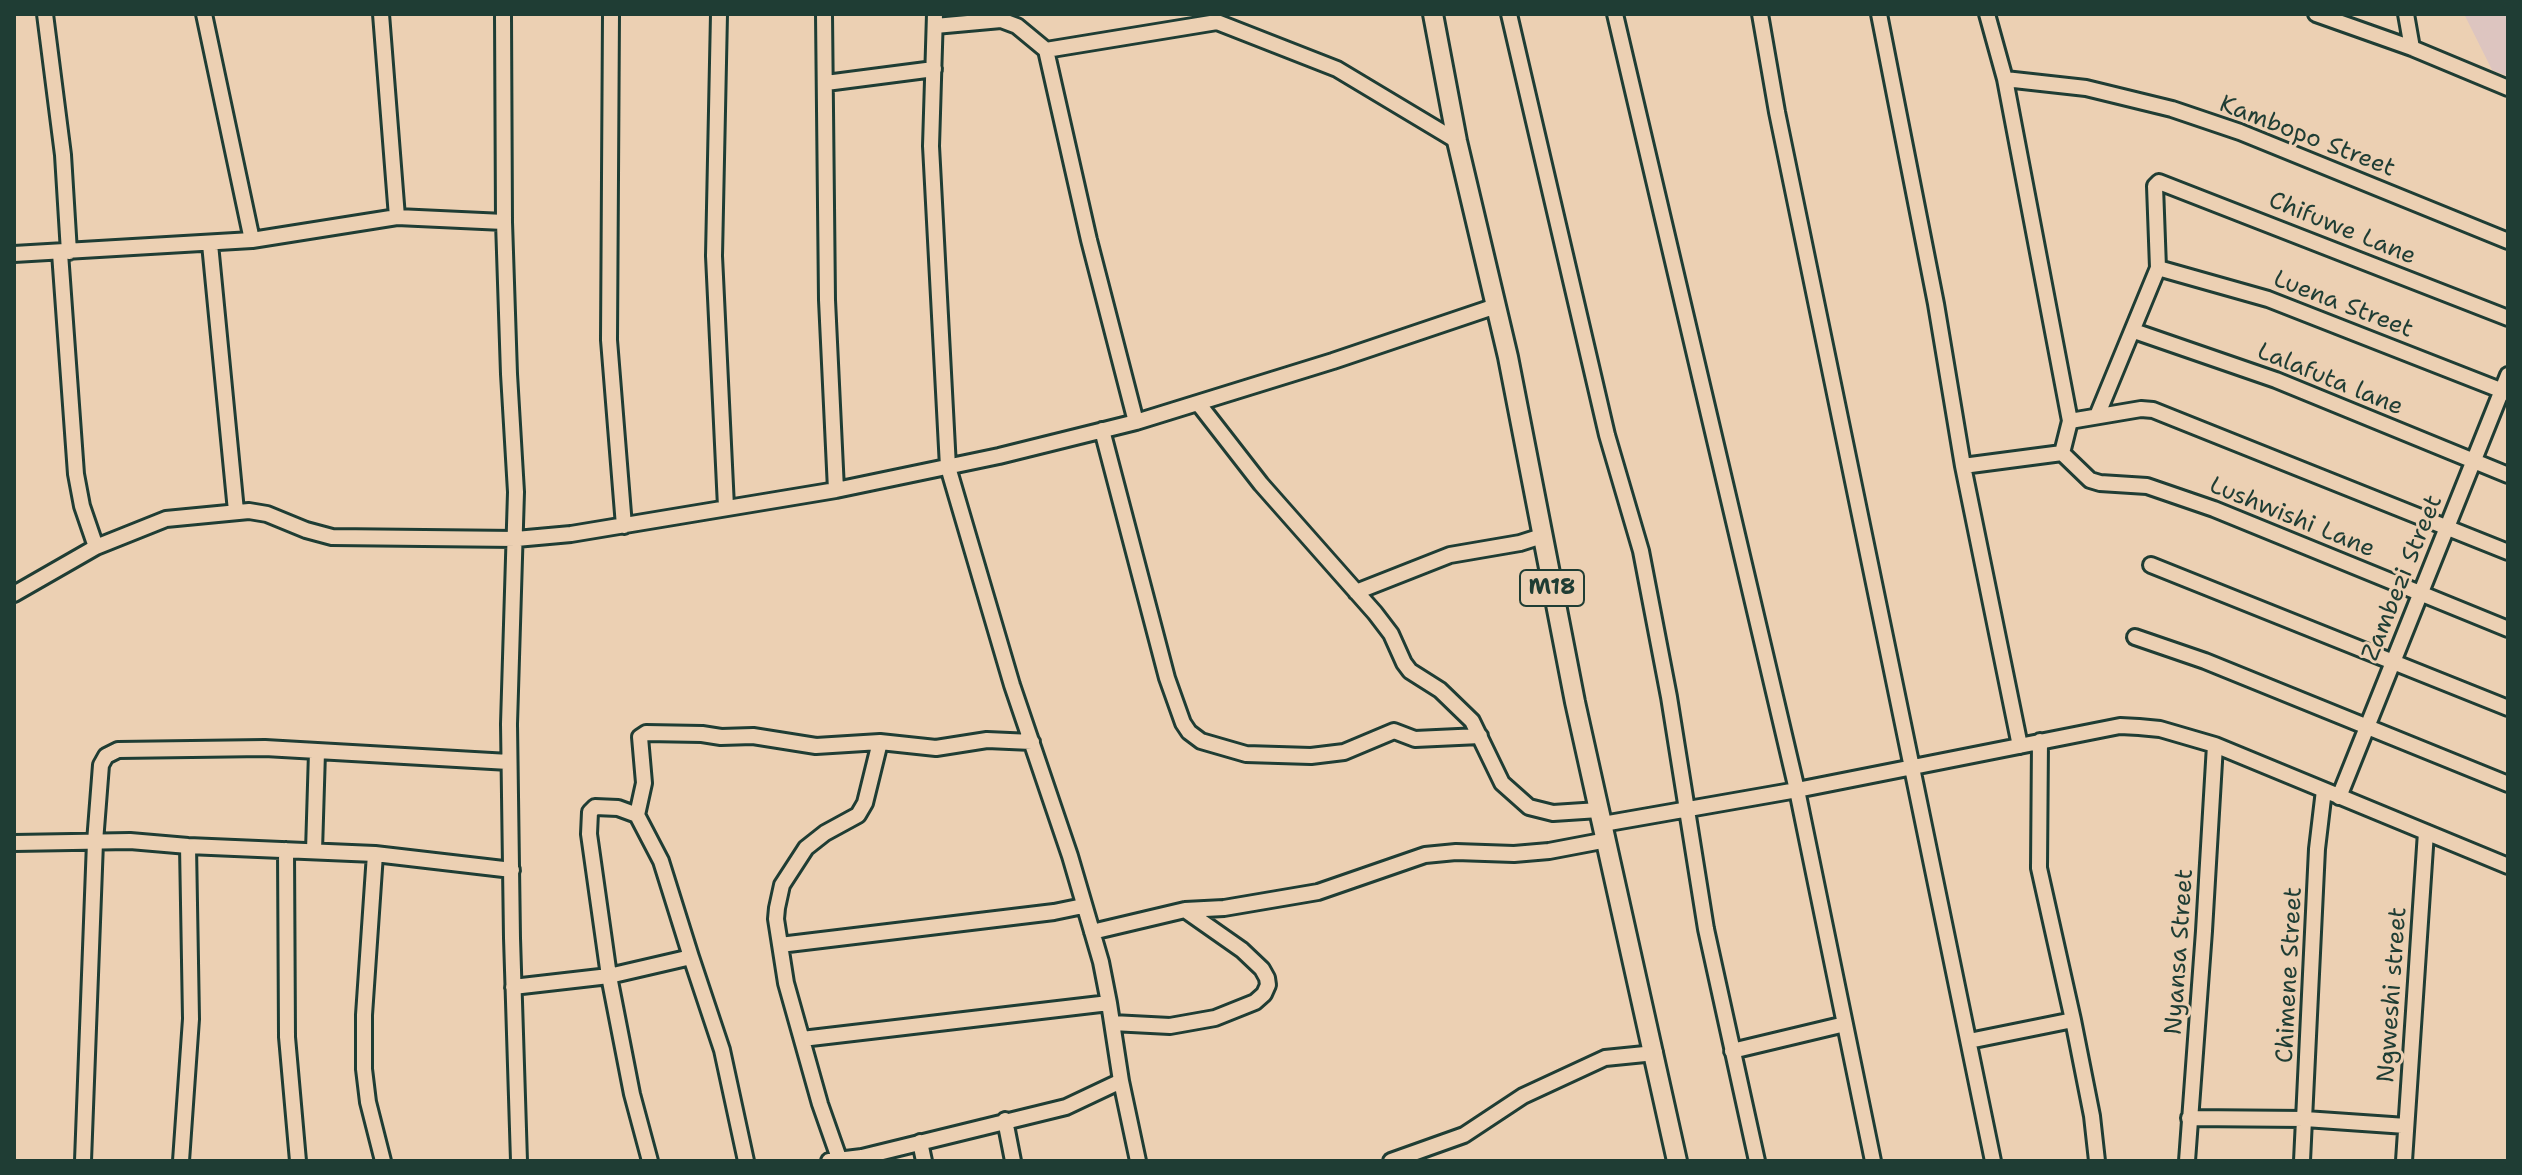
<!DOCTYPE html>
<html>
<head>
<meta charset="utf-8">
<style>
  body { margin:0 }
  #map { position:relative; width:2522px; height:1175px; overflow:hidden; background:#ecd0b3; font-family:"Shantell Sans",sans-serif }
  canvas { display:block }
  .frame { position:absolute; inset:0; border:16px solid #1f3d34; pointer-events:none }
</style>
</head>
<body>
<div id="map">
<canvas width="2522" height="1175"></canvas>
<div class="frame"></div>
</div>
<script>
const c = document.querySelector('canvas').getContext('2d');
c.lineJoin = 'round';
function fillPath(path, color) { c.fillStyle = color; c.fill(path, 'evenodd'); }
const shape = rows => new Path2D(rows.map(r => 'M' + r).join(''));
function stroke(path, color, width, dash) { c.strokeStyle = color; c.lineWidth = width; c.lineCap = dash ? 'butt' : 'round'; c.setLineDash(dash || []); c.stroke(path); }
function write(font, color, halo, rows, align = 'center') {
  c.font = font + ' "Shantell Sans",sans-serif'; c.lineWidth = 6; c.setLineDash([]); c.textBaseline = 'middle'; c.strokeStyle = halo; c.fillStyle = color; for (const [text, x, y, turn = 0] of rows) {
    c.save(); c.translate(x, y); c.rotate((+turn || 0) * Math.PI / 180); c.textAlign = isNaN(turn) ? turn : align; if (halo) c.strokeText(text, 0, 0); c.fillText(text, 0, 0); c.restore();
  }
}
fillPath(shape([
  [2464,14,2508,14,2508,76,2492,70]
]), '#ddc5c0');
const minor = shape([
  [45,14,63,155,69,252],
  [204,14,252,240],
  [381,14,397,217],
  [503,14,504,222,509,374,516,492,509,724,512,938,519,1161],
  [611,14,609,340,624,526],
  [719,14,714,256,726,507],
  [824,14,827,300,836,490],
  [935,14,931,146,948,467,1012,685,1070,856,1101,962,1109,1003],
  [1509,14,1607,435,1641,551,1669,697,1706,929,1757,1161],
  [1615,14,1797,790,1873,1161],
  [1760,14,1777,112,1993,1161],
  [1879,14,1936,304,1963,466,2020,746],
  [2316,14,2412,48,2508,88],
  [2406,14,2412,48],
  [935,26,1001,20,1017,26,1046,50,1089,240,1136,422],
  [1046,50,1217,22,1337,69,1457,141],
  [2005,79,2086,88,2172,109,2240,132,2508,241],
  [826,83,934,69],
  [210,244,236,511],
  [60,253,76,474,82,506,96,547],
  [14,254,252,240,397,217,504,222],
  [2158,268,2268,299,2508,393],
  [2134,331,2276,380,2508,475],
  [1198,403,1261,484,1375,613,1391,634,1404,663,1410,671,1440,690,1472,721,1502,783,1529,807,1553,813,1599,810],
  [2097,416,2158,268,2155,186,2159,182,2508,318],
  [2070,421,2141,409,2153,410,2508,552],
  [1102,430,1167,678,1183,723,1189,732,1201,741,1246,754,1311,756,1344,752,1394,731,1415,739,1480,736],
  [2062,453,2090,480,2100,483,2147,486,2214,509,2508,629],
  [1963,466,2062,453,2070,421,2005,79,1987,14],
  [2151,565,2508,708],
  [1356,592,1450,555,1520,543,1542,536],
  [14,594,96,547,166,519,249,511,267,514,306,530,332,537,516,539,571,534,836,490,999,456,1136,422,1333,361,1496,306],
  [2135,637,2205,661,2508,784],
  [2040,741,2039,868,2073,1020,2092,1116,2097,1161],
  [2339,797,2508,375],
  [637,815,644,783,640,737,646,733,702,734,721,737,753,736,816,746,880,742,936,748,987,740,1032,742],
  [1603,824,1797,790,2120,726,2139,727,2160,729,2215,745,2508,866],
  [14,843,130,841,188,846,375,854,512,870],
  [286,850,287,1037,298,1161],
  [314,851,317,752],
  [375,854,364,1015,364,1069,368,1102,383,1161],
  [1185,910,1224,908,1318,892,1425,855,1456,852,1514,854,1549,851,1607,840],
  [1092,932,1185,910,1242,950,1262,969,1267,978,1268,985,1264,994,1255,1002,1215,1018,1170,1026,1112,1023],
  [780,945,1054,912,1083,906],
  [513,987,609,976,589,834,590,812,595,807,618,808,637,815,661,861,691,957],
  [802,1039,1109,1003,1121,1081,1066,1107,862,1157,829,1161],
  [1969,1041,2073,1020],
  [1732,1051,1845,1024],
  [1121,1081,1138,1161],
  [2189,1118,2305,1119,2406,1126],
  [1005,1120,1013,1161],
  [920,1142,924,1161],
  [83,1161,95,842,101,765,106,756,118,750,265,748,509,762],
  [181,1161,191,1019,188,846],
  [650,1161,632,1094,609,976,691,957,722,1050,746,1161],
  [840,1161,820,1104,786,983,776,919,777,908,782,885,806,848,825,833,858,815,865,803,880,742],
  [1391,1161,1464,1135,1523,1096,1605,1058,1655,1053],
  [2187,1161,2204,931,2215,745],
  [2302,1161,2317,849,2324,790],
  [2404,1161,2426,832]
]);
const major = shape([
  [1433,14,1457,141,1508,357,1575,702,1677,1161]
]);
stroke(minor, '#1f3d34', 20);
stroke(major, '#1f3d34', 24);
stroke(minor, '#ecd0b3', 14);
stroke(major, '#ecd0b3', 18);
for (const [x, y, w] of [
  [1552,588,64]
]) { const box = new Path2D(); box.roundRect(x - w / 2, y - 18, w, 36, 6); c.fillStyle = '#ecd0b3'; c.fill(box); stroke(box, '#1f3d34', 2); }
write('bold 22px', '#1f3d34', null, [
  ["M18",1552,588]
]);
write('24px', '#1f3d34', '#ecd0b3', [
  ["Kambopo Street",2307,137,21],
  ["Chifuwe Lane",2342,229,22],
  ["Luena Street",2343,305,21],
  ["Lalafuta lane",2330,380,22],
  ["Lushwishi Lane",2292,518,22],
  ["Zambezi Street",2403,578,-68],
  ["Nyansa Street",2180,952,-86],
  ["Chimene Street",2290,975,-87],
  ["Ngweshi street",2393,995,-86]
]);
</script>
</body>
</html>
